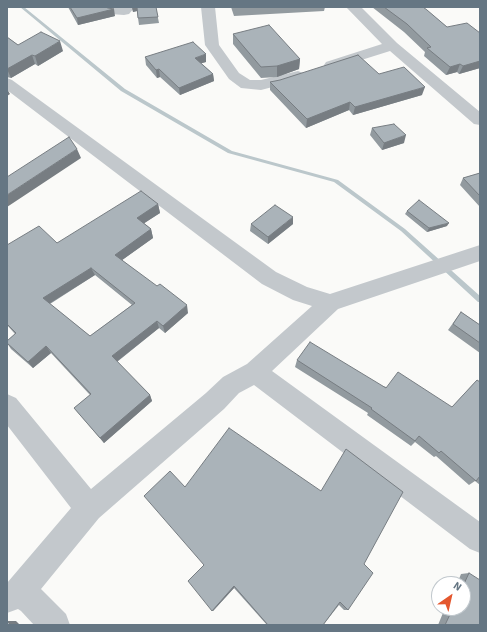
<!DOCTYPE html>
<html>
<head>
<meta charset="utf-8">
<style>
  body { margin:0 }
  #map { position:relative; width:487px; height:632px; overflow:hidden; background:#fafaf8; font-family:"Source Sans 3",sans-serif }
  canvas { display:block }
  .frame { position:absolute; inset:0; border:8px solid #657683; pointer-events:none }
  .north { position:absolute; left:431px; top:576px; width:40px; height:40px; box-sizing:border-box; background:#fff; border:1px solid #c1c8cd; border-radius:50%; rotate:34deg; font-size:11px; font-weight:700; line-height:16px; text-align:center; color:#657683 }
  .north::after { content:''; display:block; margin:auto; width:14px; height:18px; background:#e4572e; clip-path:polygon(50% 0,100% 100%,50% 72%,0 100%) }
</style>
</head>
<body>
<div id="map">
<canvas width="487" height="632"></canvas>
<div class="frame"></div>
<div class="north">N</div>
</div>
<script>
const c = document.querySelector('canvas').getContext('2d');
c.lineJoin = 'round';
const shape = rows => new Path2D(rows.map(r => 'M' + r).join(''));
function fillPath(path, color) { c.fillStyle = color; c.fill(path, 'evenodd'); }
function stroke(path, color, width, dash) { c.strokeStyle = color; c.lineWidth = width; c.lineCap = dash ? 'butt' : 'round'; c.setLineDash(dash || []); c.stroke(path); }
fillPath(shape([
  [20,7,24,7,125,89,232,151,338,180,405,229,480,296,480,302,478,302,401,231,334,182,228,153,121,91,20,7]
]), '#bbc7cb');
fillPath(shape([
  [100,7,135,7,129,14,124,15,110,14,102,10,100,7],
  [201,7,215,7,219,45,239,73,250,80,261,80,298,71,303,73,306,76,303,79,261,90,241,88,229,79,205,45,201,7],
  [346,7,361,7,397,43,480,112,480,125,474,124,390,51,336,68,331,69,326,68,324,65,326,62,382,44,346,7],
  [7,78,12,80,276,272,307,287,330,294,480,245,480,261,338,309,272,371,480,522,480,553,470,549,254,385,239,393,224,409,99,518,41,589,66,614,70,625,34,625,21,611,18,609,7,613,7,583,71,508,7,425,7,394,16,398,91,489,206,393,223,377,247,364,312,306,293,300,262,284,7,90,7,78]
]), '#c3c8cc');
fillPath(shape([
  [68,7,105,7,115,16,78,25],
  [132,7,171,7,156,8,159,23,139,25,137,11,133,12],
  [231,7,325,7,324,11,234,16],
  [372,7,423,7,447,27,480,33,480,68,459,74,457,72,446,75,424,56,425,52,404,32],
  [233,34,300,59,299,69,277,77,261,78,233,44],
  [7,37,18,45,63,51,38,66,35,64,11,78,7,77],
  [145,57,206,62,201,63,213,74,214,81,180,95,160,77,157,78,146,65],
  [379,74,422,95,353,115,349,110,306,128,270,90,270,82],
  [372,128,404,143,382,150,370,135],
  [480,173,480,207,460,185,463,178],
  [158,204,160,213,144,223,151,229,153,238,122,260,188,313,165,333,159,328,117,362,150,395,152,401,104,443,74,408,90,395,51,353,33,368,11,349,7,343,7,341,15,334,7,325,7,245,57,243],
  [95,275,132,305,90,336,50,304],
  [407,211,447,226,427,232,405,214],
  [251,224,293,224,268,244,250,231],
  [461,312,480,325,480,353,448,330],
  [297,360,452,407,477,380,480,382,480,485,475,481,469,485,436,456,434,457,415,442,411,446,367,415,368,413,295,367],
  [185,487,364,564,348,610,344,610,339,605,323,625,267,625,234,588,213,611,204,565],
  [469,573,480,625,438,625,445,608,463,608,463,584,457,584,461,574]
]), '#929a9f');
fillPath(shape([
  [132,7,137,7,137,11,133,12],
  [114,9,115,16,78,25,77,18],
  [60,41,63,51,38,66,35,56],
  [206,54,206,62,195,65,195,58],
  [32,55,35,64,11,78,7,69],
  [300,59,299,69,277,77,277,66],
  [480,61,480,68,459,74,463,66],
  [460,64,457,72,446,75,450,67],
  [159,69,160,77,157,78,156,70],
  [213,74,214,81,180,95,179,88],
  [425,87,422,95,353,115,355,107],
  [7,89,10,94,7,96],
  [350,102,349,110,306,128,307,119],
  [406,135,404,143,382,150,384,143],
  [77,149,81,158,7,207,7,195],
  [158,204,160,213,140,226,137,218],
  [293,217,293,224,268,244,268,237],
  [449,223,447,226,427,232,429,228],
  [151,229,153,238,118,263,115,255],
  [91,268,95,275,47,305,43,298],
  [187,305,188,313,165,333,163,326],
  [157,321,159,328,115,363,112,356],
  [46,346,51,353,33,368,28,362],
  [150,395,152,401,104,443,100,438],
  [234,586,234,588,213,611,212,611],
  [7,621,16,621,20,625,11,625]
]), '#777d82');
const building = shape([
  [70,7,105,7,108,8,114,9,77,18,70,7],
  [137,7,156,7,158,17,138,18,137,7],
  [384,7,423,7,427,10,447,27,467,23,480,33,480,61,463,66,460,64,450,67,427,48,431,47,407,24,384,7],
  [269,25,300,59,277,66,261,67,233,34,269,25],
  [41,32,60,41,35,56,32,55,7,69,7,37,18,45,41,32],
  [193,42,206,54,195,58,213,74,179,88,159,69,156,70,145,57,193,42],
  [358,55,379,74,404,67,425,87,355,107,350,102,307,119,270,82,280,80,358,55],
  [394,124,406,135,384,143,372,128,394,124],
  [69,137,77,149,7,195,7,177,69,137],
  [480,173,480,196,463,178,480,173],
  [141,191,158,204,137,218,151,229,115,255,157,286,160,284,187,305,163,326,157,321,112,356,150,395,100,438,74,408,91,394,46,346,28,362,7,343,7,341,16,333,7,324,7,245,39,226,57,243,141,191],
  [91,268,135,303,90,336,43,298,91,268],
  [419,200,449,223,429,228,407,211,419,200],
  [275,205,293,217,268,237,251,224,275,205],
  [461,312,480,325,480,343,453,324,461,312],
  [310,342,386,388,398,372,452,407,477,380,480,382,480,476,476,481,441,451,439,453,419,436,415,441,371,409,372,408,297,360,310,342],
  [229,428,321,491,346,449,403,492,364,564,373,573,348,610,340,602,323,625,268,625,234,586,212,611,188,581,204,565,144,496,170,471,185,487,229,428],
  [469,573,480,580,480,625,445,625,453,608,463,608,463,586,469,573],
  [7,621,11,625,7,625,7,621]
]);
fillPath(building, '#aab3b9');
stroke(building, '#777d82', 1);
</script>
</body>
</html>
